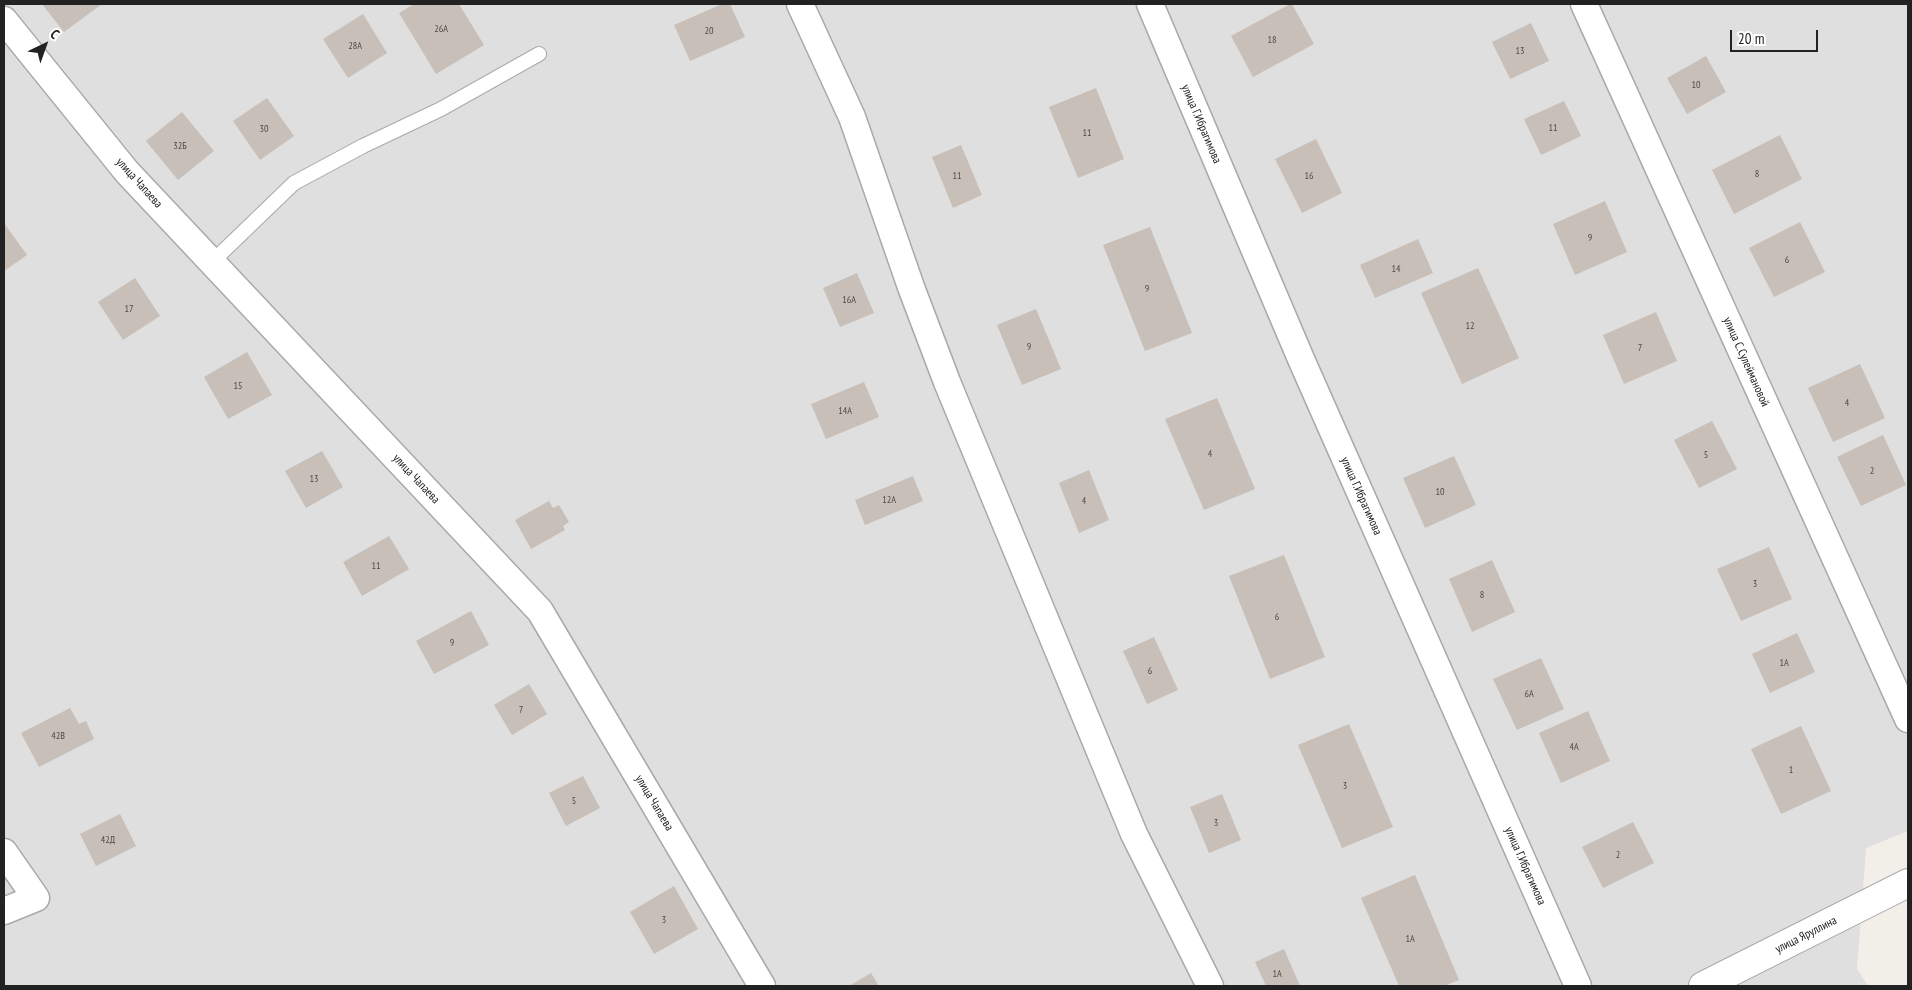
<!DOCTYPE html>
<html>
<head>
<meta charset="utf-8">
<style>
  body { margin:0 }
  #map { position:relative; width:1912px; height:990px; overflow:hidden; background:#f2efe9; font-family:"PT Sans Narrow",sans-serif }
  canvas { display:block }
  .frame { position:absolute; inset:0; border:5px solid #222; pointer-events:none }
  .north { position:absolute; left:20px; top:20px; width:50px; height:50px; -webkit-text-stroke:4px #fff; paint-order:stroke; rotate:42deg; font-size:14px; font-weight:700; line-height:20px; text-align:center; color:#222 }
  .north::after { content:''; display:block; margin:auto; width:18px; height:22px; background:#222; clip-path:polygon(50% 0,100% 100%,50% 72%,0 100%) }
  .scale { position:absolute; left:1730px; top:30px; width:88px; height:22px; box-sizing:border-box; border:2px solid #222; border-top:0; padding-left:6px; font-size:15px; line-height:18px; white-space:nowrap; color:#222; -webkit-text-stroke:4px #fff; paint-order:stroke }
</style>
</head>
<body>
<div id="map">
<canvas width="1912" height="990"></canvas>
<div class="frame"></div>
<div class="north">С</div>
<div class="scale">20 m</div>
</div>
<script>
const c = document.querySelector('canvas').getContext('2d');
c.lineJoin = 'round';
function fillPath(path, color) { c.fillStyle = color; c.fill(path, 'evenodd'); }
const shape = rows => new Path2D(rows.map(r => 'M' + r).join(''));
function stroke(path, color, width, dash) { c.strokeStyle = color; c.lineWidth = width; c.lineCap = dash ? 'butt' : 'round'; c.setLineDash(dash || []); c.stroke(path); }
function write(font, color, halo, rows, align = 'center') {
  c.font = font + ' "PT Sans Narrow",sans-serif'; c.lineWidth = 4; c.setLineDash([]); c.textBaseline = 'middle'; c.strokeStyle = halo; c.fillStyle = color; for (const [text, x, y, turn = 0] of rows) {
    c.save(); c.translate(x, y); c.rotate((+turn || 0) * Math.PI / 180); c.textAlign = isNaN(turn) ? turn : align; if (halo) c.strokeText(text, 0, 0); c.fillText(text, 0, 0); c.restore();
  }
}
fillPath(shape([
  [4,4,1908,4,1908,831,1866,848,1857,969,1868,986,4,986]
]), '#e0dfdf');
fillPath(shape([
  [42,4,102,4,64,32],
  [414,4,459,4,484,45,436,74,399,13],
  [722,4,730,4,745,37,690,61,674,25],
  [1290,4,1292,4,1314,44,1253,77,1231,36],
  [363,14,387,53,348,78,323,39],
  [1531,23,1549,61,1510,79,1492,42],
  [1706,56,1726,92,1687,114,1667,78],
  [1096,88,1124,159,1078,178,1049,107],
  [267,98,294,136,260,160,233,121],
  [1564,101,1581,136,1541,155,1524,119],
  [182,112,214,151,178,180,146,141],
  [1780,135,1802,179,1734,214,1712,170],
  [1316,139,1342,193,1302,213,1275,159],
  [961,145,982,195,953,208,932,157],
  [1605,201,1627,252,1575,275,1553,224],
  [1800,222,1825,272,1774,297,1749,248],
  [4,223,27,255,4,271],
  [1150,227,1192,333,1145,351,1103,245],
  [1418,239,1433,273,1375,298,1360,265],
  [1478,268,1519,358,1462,384,1421,293],
  [857,273,874,313,840,327,823,288],
  [135,278,160,316,123,340,98,302],
  [1036,309,1061,369,1022,385,997,325],
  [1656,312,1677,361,1624,384,1603,335],
  [247,352,272,395,228,419,204,377],
  [1860,364,1885,418,1833,442,1808,388],
  [864,382,879,417,826,439,811,404],
  [1217,398,1255,489,1204,510,1165,419],
  [1712,421,1737,469,1699,488,1674,440],
  [1883,435,1906,485,1861,506,1837,457],
  [322,451,343,487,306,508,285,471],
  [1454,456,1476,505,1425,528,1403,478],
  [1089,470,1109,520,1079,533,1059,483],
  [913,476,923,501,865,525,855,500],
  [549,501,553,508,559,505,569,522,563,526,565,530,531,549,515,520],
  [389,536,409,569,362,596,343,562],
  [1769,547,1792,599,1741,621,1717,569],
  [1284,555,1325,657,1270,679,1229,576],
  [1492,560,1515,612,1472,632,1449,579],
  [471,611,489,645,434,674,416,641],
  [1797,633,1815,672,1770,693,1752,654],
  [1154,637,1178,690,1147,704,1123,651],
  [1541,658,1564,709,1517,730,1493,679],
  [529,684,547,714,512,735,494,705],
  [70,708,79,724,86,721,94,739,39,767,21,733],
  [1588,711,1610,761,1561,783,1539,733],
  [1349,724,1393,827,1342,848,1298,745],
  [1801,726,1831,791,1781,814,1751,749],
  [583,776,600,808,566,826,549,793],
  [1222,794,1241,840,1209,853,1190,807],
  [120,814,136,846,96,866,80,834],
  [1633,822,1654,863,1603,888,1582,847],
  [1415,875,1459,980,1444,986,1399,986,1361,898],
  [674,886,698,929,654,954,630,912],
  [1284,949,1300,986,1266,986,1255,962],
  [871,973,879,986,849,986]
]), '#c7bfb8');
const service = shape([
  [212,262,294,183,363,146,441,109,539,54]
]);
const minor = shape([
  [800,4,852,117,911,287,947,382,1134,834,1210,986],
  [1150,4,1301,359,1578,986],
  [1584,4,1908,719],
  [4,20,127,172,540,611,762,986],
  [4,852,36,898,4,911]
]);
const tertiary = shape([
  [1703,986,1908,883]
]);
stroke(service, '#a9a9a9', 16);
stroke(minor, '#a9a9a9', 29);
stroke(tertiary, '#a9a9a9', 30);
stroke(service, '#fff', 14);
stroke(minor, '#fff', 26);
stroke(tertiary, '#fff', 28);
write('10px', '#4b4948', null, [
  ["26А",441,29],
  ["20",709,31],
  ["18",1272,40],
  ["28А",355,46],
  ["13",1520,51],
  ["10",1696,85],
  ["11",1553,128],
  ["30",264,129],
  ["11",1087,133],
  ["32Б",180,146],
  ["8",1757,174],
  ["11",957,176],
  ["16",1309,176],
  ["9",1590,238],
  ["6",1787,260],
  ["14",1396,269],
  ["9",1147,289],
  ["16А",849,300],
  ["17",129,309],
  ["12",1470,326],
  ["9",1029,347],
  ["7",1640,348],
  ["15",238,386],
  ["4",1847,403],
  ["14А",845,411],
  ["4",1210,454],
  ["5",1706,455],
  ["2",1872,471],
  ["13",314,479],
  ["10",1440,492],
  ["12А",889,500],
  ["4",1084,501],
  ["11",376,566],
  ["3",1755,584],
  ["8",1482,595],
  ["6",1277,617],
  ["9",452,643],
  ["1А",1784,663],
  ["6",1150,671],
  ["6А",1529,694],
  ["7",521,710],
  ["42В",58,736],
  ["4А",1574,747],
  ["1",1791,770],
  ["3",1345,786],
  ["5",574,801],
  ["3",1216,823],
  ["42Д",108,840],
  ["2",1618,855],
  ["3",664,920],
  ["1А",1410,939],
  ["1А",1277,974]
]);
write('12px', '#222', '#fff', [
  ["улица Г.Ибрагимова",1201,124,67],
  ["улица Чапаева",139,183,48],
  ["улица С.Сулеймановой",1746,362,66],
  ["улица Чапаева",416,479,47],
  ["улица Г.Ибрагимова",1361,496,66],
  ["улица Чапаева",654,803,59],
  ["улица Г.Ибрагимова",1525,866,66],
  ["улица Яруллина",1806,935,-27]
]);
</script>
</body>
</html>
